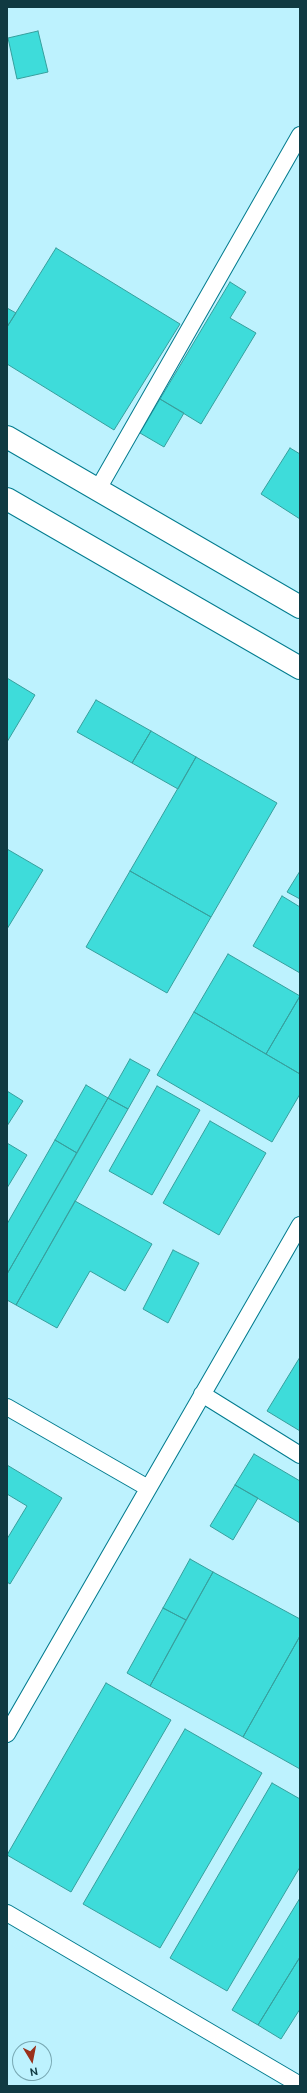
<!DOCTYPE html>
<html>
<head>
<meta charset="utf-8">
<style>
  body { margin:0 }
  #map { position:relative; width:307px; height:2093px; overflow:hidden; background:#bdf2fe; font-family:Ubuntu,sans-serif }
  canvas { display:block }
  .frame { position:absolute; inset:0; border:8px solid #103a42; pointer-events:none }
  .north { position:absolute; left:12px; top:2041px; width:40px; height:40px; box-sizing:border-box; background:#bdf2fe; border:1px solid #78a8b3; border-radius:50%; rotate:170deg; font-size:11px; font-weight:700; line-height:16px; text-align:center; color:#103a42 }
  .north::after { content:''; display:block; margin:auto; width:14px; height:18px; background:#9a311b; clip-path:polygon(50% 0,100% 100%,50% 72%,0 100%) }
</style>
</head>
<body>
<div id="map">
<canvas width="307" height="2093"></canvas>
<div class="frame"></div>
<div class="north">N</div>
</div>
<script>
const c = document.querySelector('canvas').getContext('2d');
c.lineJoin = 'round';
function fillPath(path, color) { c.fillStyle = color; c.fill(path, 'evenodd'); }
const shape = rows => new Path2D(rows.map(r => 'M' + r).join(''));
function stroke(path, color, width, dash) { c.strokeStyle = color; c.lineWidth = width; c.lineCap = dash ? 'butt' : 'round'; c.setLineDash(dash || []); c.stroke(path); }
const building = shape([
  [38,31,48,72,17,79,8,38,38,31],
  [56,248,180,324,114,430,7,364,7,327,56,248],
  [230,282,246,292,230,318,256,333,201,424,160,399,230,282],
  [7,308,16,313,7,327,7,308],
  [160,399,184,413,164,447,140,433,160,399],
  [290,448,300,454,300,519,261,494,290,448],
  [7,678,35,695,7,742,7,678],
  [96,700,151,731,132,763,77,732,96,700],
  [151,731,196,757,178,789,132,763,151,731],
  [196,757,277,803,211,917,130,871,196,757],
  [7,849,43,870,7,929,7,849],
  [130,871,211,917,167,993,86,947,130,871],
  [300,871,300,899,287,892,300,871],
  [282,896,300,907,300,973,253,946,282,896],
  [228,954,300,996,266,1054,194,1012,228,954],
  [300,996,300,1074,266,1054,300,996],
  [194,1012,300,1074,300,1094,272,1142,157,1075,194,1012],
  [130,1059,150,1070,128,1109,108,1098,130,1059],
  [86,1085,108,1098,77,1153,55,1140,86,1085],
  [157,1086,200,1110,152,1195,109,1171,157,1086],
  [7,1091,23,1101,7,1126,7,1091],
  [108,1098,128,1109,16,1305,7,1300,7,1274,108,1098],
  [210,1121,266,1153,219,1235,163,1203,210,1121],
  [55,1140,77,1153,7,1274,7,1224,55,1140],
  [7,1143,27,1155,7,1188,7,1143],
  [75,1201,152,1244,125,1291,90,1271,57,1328,16,1305,75,1201],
  [173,1250,199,1263,168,1323,143,1309,173,1250],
  [300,1357,300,1431,267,1411,300,1357],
  [254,1454,300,1481,300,1523,235,1485,254,1454],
  [7,1465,62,1498,10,1584,7,1582,7,1539,27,1506,7,1494,7,1465],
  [235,1485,258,1498,233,1540,210,1526,235,1485],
  [190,1559,213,1572,186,1620,163,1608,190,1559],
  [213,1572,300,1619,300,1636,243,1737,150,1686,213,1572],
  [163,1608,186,1620,150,1686,127,1673,163,1608],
  [300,1636,300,1769,243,1737,300,1636],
  [106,1683,171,1720,71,1892,7,1855,106,1683],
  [185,1729,262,1773,160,1948,83,1904,185,1729],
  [272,1783,300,1799,300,1867,227,1991,170,1958,272,1783],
  [300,1898,300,1957,258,2025,232,2010,300,1898],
  [300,1957,300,2009,281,2039,258,2025,300,1957]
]);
fillPath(building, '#3edcda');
stroke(building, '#369f9d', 1);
const lane = shape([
  [98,489,300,135],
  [202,1394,300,1455],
  [7,1407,148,1488],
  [7,1734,300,1225],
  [7,1913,300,2085]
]);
const secondary = shape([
  [7,437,300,607],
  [7,499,300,668]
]);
stroke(lane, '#037c8f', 18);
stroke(secondary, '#037c8f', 24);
stroke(lane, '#fff', 16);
stroke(secondary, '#fff', 22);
</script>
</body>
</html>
